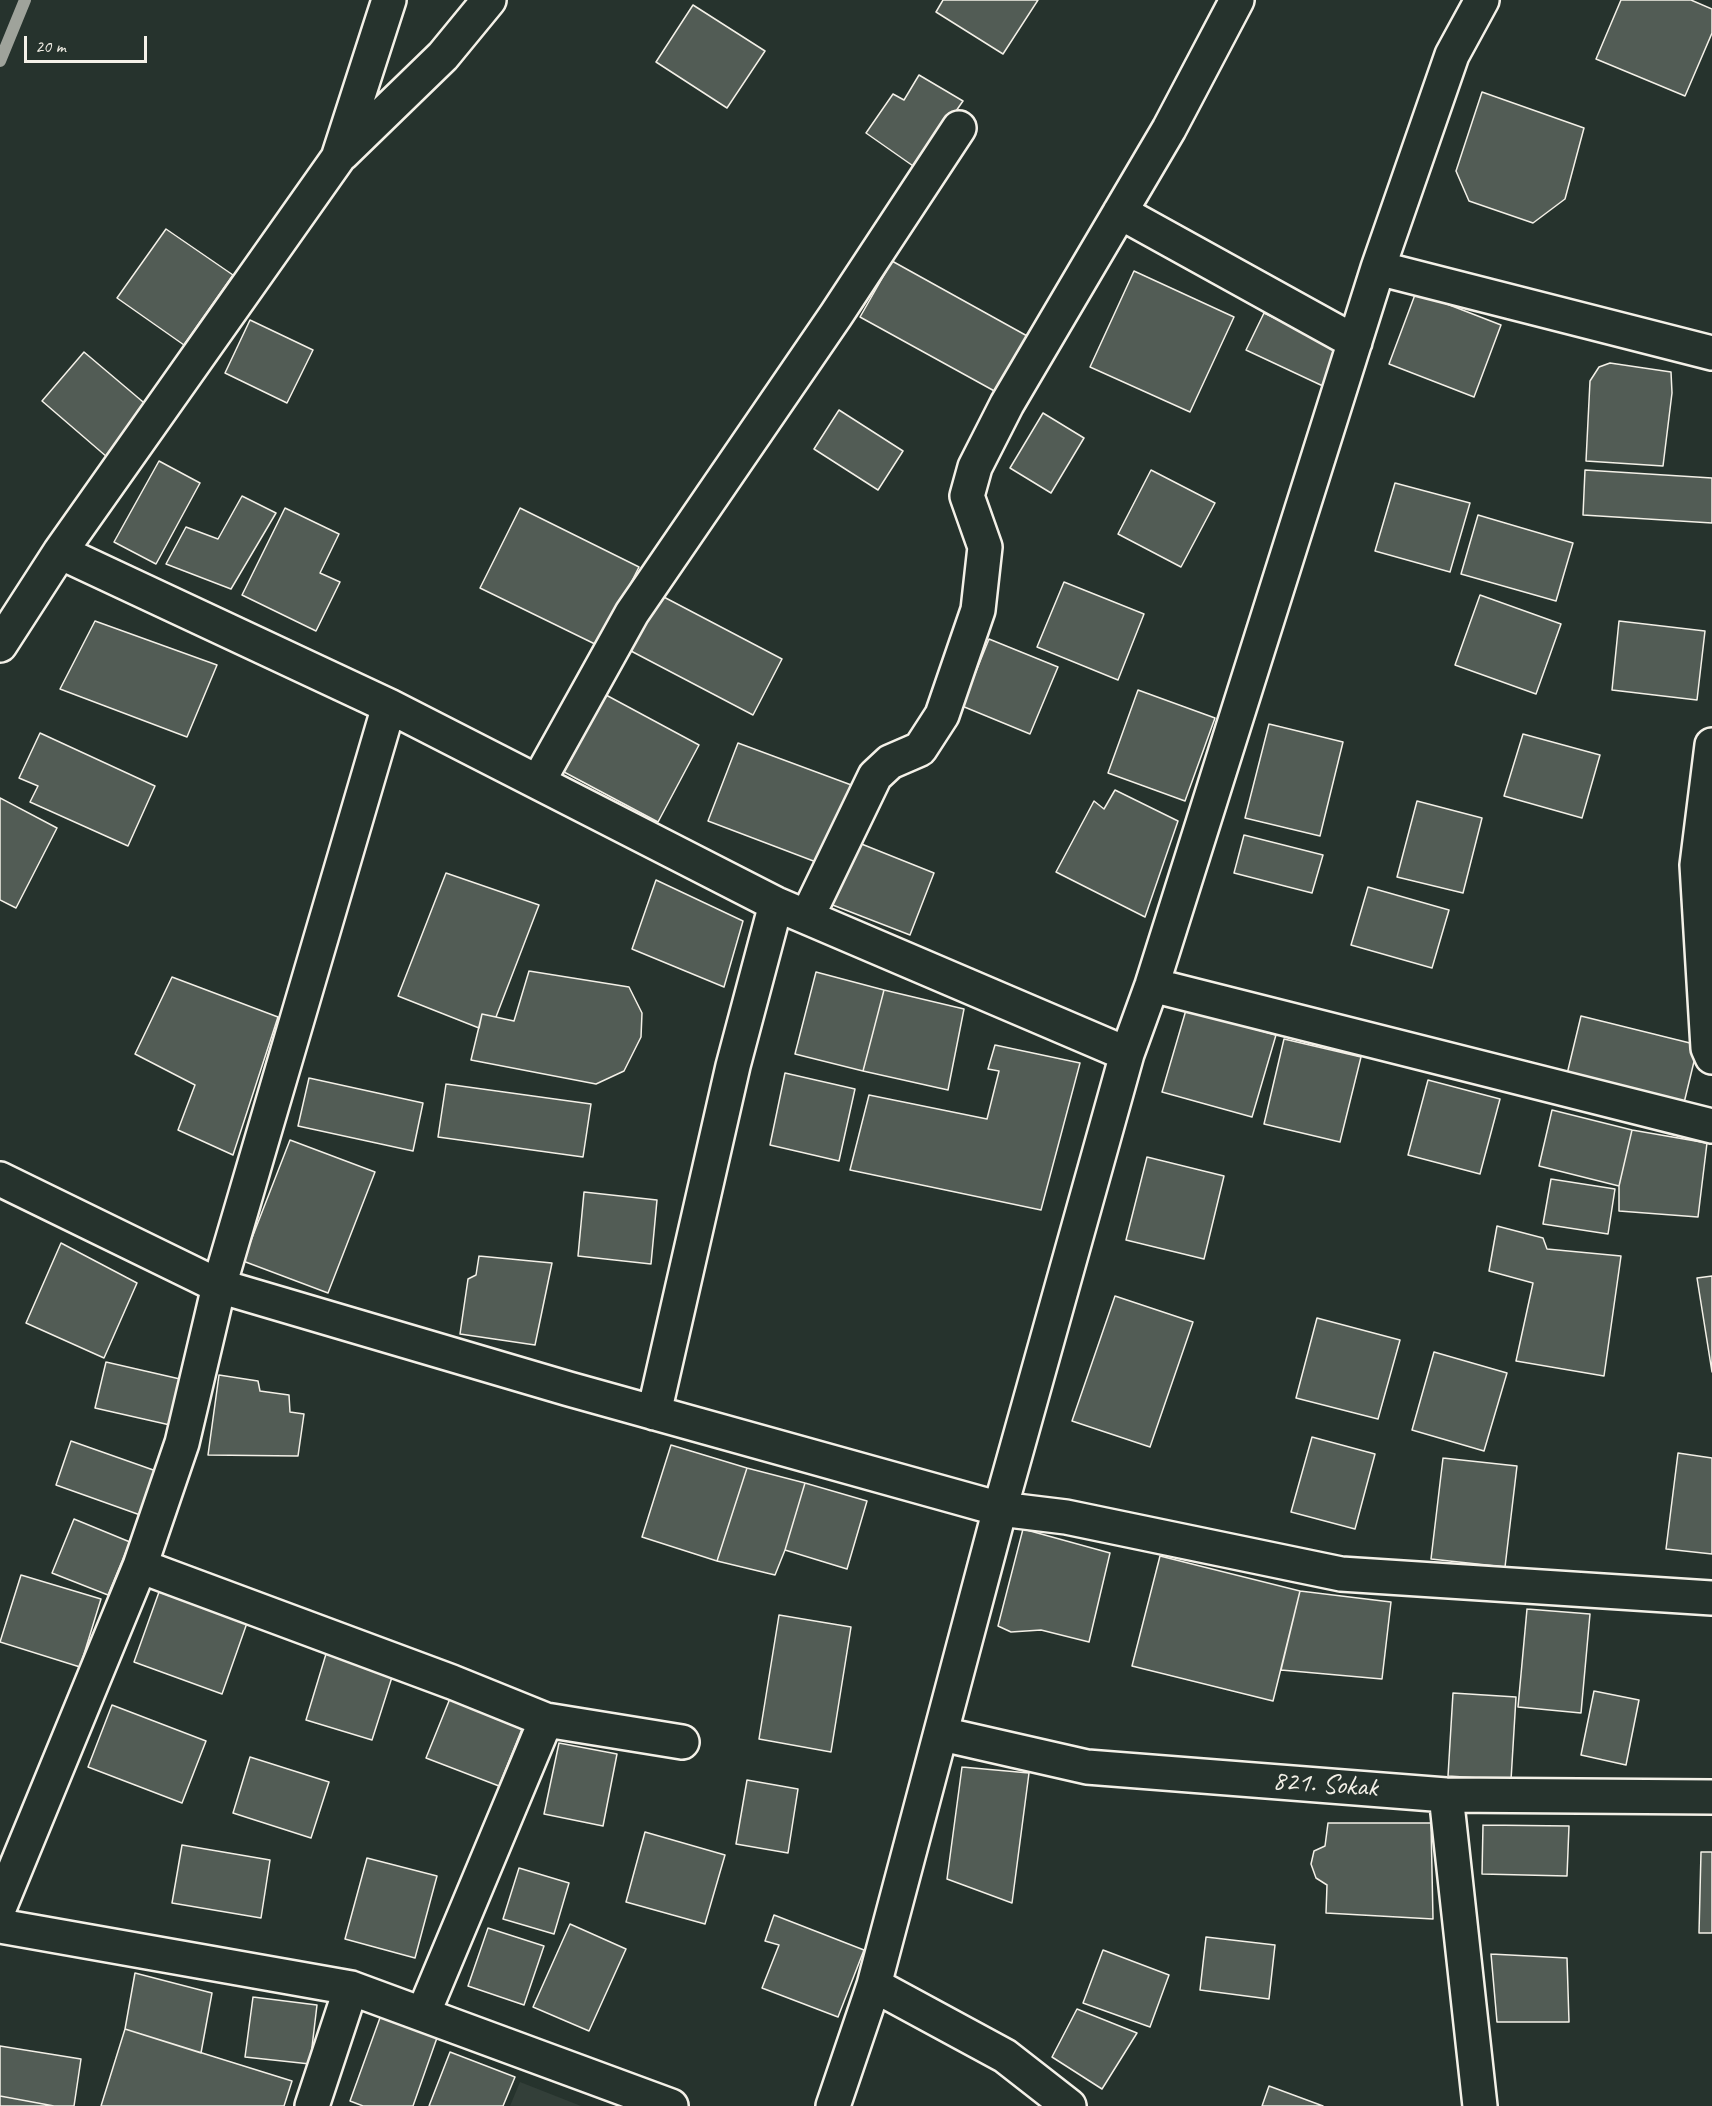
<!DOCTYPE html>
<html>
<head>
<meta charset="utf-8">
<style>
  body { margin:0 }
  #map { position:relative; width:1712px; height:2106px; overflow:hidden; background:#26332d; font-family:Caveat,sans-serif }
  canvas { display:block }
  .scale { position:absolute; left:24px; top:36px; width:123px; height:27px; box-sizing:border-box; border:3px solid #f4f1e8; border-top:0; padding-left:8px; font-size:18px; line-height:21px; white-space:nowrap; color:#f4f1e8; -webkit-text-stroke:4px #26332d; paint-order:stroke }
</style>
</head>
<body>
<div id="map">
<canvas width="1712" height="2106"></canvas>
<div class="scale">20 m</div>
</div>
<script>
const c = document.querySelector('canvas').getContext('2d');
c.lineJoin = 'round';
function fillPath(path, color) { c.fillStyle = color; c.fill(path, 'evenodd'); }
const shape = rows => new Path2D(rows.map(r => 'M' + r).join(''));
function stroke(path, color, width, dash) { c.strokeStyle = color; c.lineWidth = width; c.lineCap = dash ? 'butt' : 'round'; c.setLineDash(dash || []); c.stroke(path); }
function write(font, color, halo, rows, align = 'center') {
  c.font = font + ' Caveat,sans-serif'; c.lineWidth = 5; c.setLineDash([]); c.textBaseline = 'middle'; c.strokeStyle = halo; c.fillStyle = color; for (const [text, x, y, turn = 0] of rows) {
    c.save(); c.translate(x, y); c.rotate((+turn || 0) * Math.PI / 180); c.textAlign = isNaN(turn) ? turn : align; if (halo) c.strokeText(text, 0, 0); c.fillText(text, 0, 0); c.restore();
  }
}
fillPath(shape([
  [520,2082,581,2106,510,2106]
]), '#333f39');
stroke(shape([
  [0,61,25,0]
]), '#9fa39b', 12);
const building = shape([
  [943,0,1038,0,1003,54,936,12,943,0],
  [1621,0,1691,0,1712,9,1712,33,1685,96,1596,59,1621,0],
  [693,5,765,51,727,108,656,62,693,5],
  [919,75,963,101,916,168,866,133,893,94,904,100,919,75],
  [1482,92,1584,128,1565,199,1533,223,1469,201,1456,171,1482,92],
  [166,229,233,275,184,345,117,298,166,229],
  [892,261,1029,337,998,393,860,317,892,261],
  [1134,271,1234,317,1190,412,1090,367,1134,271],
  [1416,292,1501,325,1474,397,1389,364,1416,292],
  [1264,313,1343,350,1325,387,1246,350,1264,313],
  [250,320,313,350,287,403,225,373,250,320],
  [84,352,149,407,107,457,42,401,84,352],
  [1610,363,1671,372,1672,393,1663,466,1586,461,1590,381,1599,367,1610,363],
  [839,410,903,451,878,490,814,449,839,410],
  [1043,413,1084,438,1051,493,1010,468,1043,413],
  [159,461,200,483,156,564,114,542,159,461],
  [1151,470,1215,503,1181,567,1118,534,1151,470],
  [1585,470,1712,478,1712,523,1583,515,1585,470],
  [1395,483,1470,503,1450,572,1375,551,1395,483],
  [242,496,276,513,231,589,166,564,186,527,218,539,242,496],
  [285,508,339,534,320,573,340,582,316,631,242,595,285,508],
  [520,508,639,567,599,646,480,588,520,508],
  [1478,515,1573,543,1556,601,1461,574,1478,515],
  [1064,582,1144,614,1118,680,1037,647,1064,582],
  [660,595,782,659,753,715,631,651,660,595],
  [1480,595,1561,624,1536,694,1455,665,1480,595],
  [95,621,217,665,187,737,60,689,95,621],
  [1619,621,1705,631,1697,700,1612,690,1619,621],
  [989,639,1058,667,1030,734,962,706,989,639],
  [1138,690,1215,718,1185,801,1108,773,1138,690],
  [606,695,699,745,658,822,564,772,606,695],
  [1269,724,1343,742,1320,836,1245,818,1269,724],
  [40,733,155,786,128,846,30,802,38,786,19,778,40,733],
  [1523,734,1600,755,1582,818,1504,796,1523,734],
  [738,743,854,786,824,865,708,821,738,743],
  [1115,790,1178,821,1145,917,1056,872,1094,801,1104,809,1115,790],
  [0,798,57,828,16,908,0,900,0,798],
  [1417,801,1482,818,1463,893,1397,877,1417,801],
  [1244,835,1323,855,1312,893,1234,873,1244,835],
  [854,841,934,873,910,935,830,904,854,841],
  [446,873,539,905,496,1017,482,1014,479,1028,398,996,446,873],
  [656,880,743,921,724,987,632,949,656,880],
  [1368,887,1449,910,1432,968,1351,945,1368,887],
  [529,971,629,987,642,1013,641,1037,624,1071,596,1084,471,1060,482,1014,514,1021,529,971],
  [816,972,884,990,863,1071,795,1054,816,972],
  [172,977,278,1017,233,1155,178,1130,195,1085,135,1054,172,977],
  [884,990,964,1009,948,1090,863,1071,884,990],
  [1186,1010,1276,1035,1252,1117,1162,1092,1186,1010],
  [1581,1016,1698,1045,1684,1103,1567,1074,1581,1016],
  [1284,1039,1361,1057,1340,1142,1264,1124,1284,1039],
  [995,1045,1080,1063,1041,1210,850,1170,869,1095,987,1119,999,1071,988,1069,995,1045],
  [785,1073,855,1089,839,1161,770,1145,785,1073],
  [309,1078,423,1103,413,1151,298,1126,309,1078],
  [1428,1080,1500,1099,1480,1174,1408,1155,1428,1080],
  [446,1084,591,1104,583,1157,438,1137,446,1084],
  [1552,1110,1632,1130,1619,1186,1539,1166,1552,1110],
  [1632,1130,1707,1143,1698,1217,1619,1211,1619,1186,1632,1130],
  [290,1140,375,1172,328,1293,243,1261,290,1140],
  [1147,1157,1224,1176,1204,1259,1126,1240,1147,1157],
  [1551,1179,1615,1189,1608,1234,1543,1224,1551,1179],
  [584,1192,657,1200,651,1264,578,1256,584,1192],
  [1497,1226,1543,1238,1547,1249,1621,1256,1604,1376,1516,1361,1533,1283,1489,1271,1497,1226],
  [61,1243,137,1283,104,1358,26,1323,61,1243],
  [479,1256,552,1263,535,1345,460,1334,468,1279,476,1275,479,1256],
  [1712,1276,1712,1372,1697,1278,1712,1276],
  [1115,1296,1193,1322,1150,1447,1072,1421,1115,1296],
  [1317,1318,1400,1340,1378,1419,1296,1398,1317,1318],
  [1434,1352,1507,1373,1484,1451,1412,1430,1434,1352],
  [106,1362,180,1379,170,1425,95,1408,106,1362],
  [219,1375,258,1381,260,1391,289,1395,290,1412,304,1414,298,1456,208,1455,219,1375],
  [1312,1437,1375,1454,1355,1529,1291,1512,1312,1437],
  [71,1441,159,1472,143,1516,56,1485,71,1441],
  [671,1445,747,1468,717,1561,642,1537,671,1445],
  [1678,1453,1712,1458,1712,1554,1666,1549,1678,1453],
  [1443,1458,1517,1466,1505,1567,1431,1559,1443,1458],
  [747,1468,805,1483,785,1550,775,1575,717,1561,747,1468],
  [805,1483,867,1501,847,1569,785,1550,805,1483],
  [74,1519,130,1542,108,1595,52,1573,74,1519],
  [1023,1529,1110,1553,1089,1642,1041,1630,1011,1632,998,1626,1023,1529],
  [1160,1556,1300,1591,1273,1701,1132,1666,1160,1556],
  [21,1575,101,1599,80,1667,0,1642,21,1575],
  [1300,1591,1391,1602,1382,1679,1281,1670,1300,1591],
  [159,1592,247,1623,222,1694,134,1662,159,1592],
  [1527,1609,1590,1614,1581,1713,1518,1707,1527,1609],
  [779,1615,851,1627,831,1752,759,1739,779,1615],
  [326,1654,393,1674,372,1740,306,1720,326,1654],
  [1594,1691,1639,1700,1626,1765,1581,1755,1594,1691],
  [1453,1693,1516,1697,1511,1780,1448,1776,1453,1693],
  [451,1696,524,1724,499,1786,426,1758,451,1696],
  [112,1705,206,1741,182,1803,88,1767,112,1705],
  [559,1743,617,1754,603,1826,544,1814,559,1743],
  [250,1757,329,1782,311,1838,233,1813,250,1757],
  [962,1767,1029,1773,1012,1903,947,1879,962,1767],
  [747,1780,798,1789,788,1853,736,1844,747,1780],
  [1328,1823,1431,1823,1433,1919,1326,1913,1327,1885,1316,1878,1311,1864,1314,1851,1325,1846,1328,1823],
  [1483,1825,1569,1826,1567,1876,1482,1874,1483,1825],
  [645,1832,725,1855,705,1924,626,1902,645,1832],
  [182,1845,270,1860,261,1918,172,1903,182,1845],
  [1701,1852,1712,1852,1712,1933,1699,1933,1701,1852],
  [367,1858,437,1876,415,1958,345,1939,367,1858],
  [519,1868,569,1883,554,1934,503,1919,519,1868],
  [774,1915,864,1950,838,2017,762,1988,779,1945,765,1941,774,1915],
  [570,1924,626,1949,589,2031,533,2007,570,1924],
  [488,1928,544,1946,524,2005,468,1986,488,1928],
  [1206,1937,1275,1945,1269,1999,1200,1990,1206,1937],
  [1103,1950,1169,1975,1150,2027,1083,2003,1103,1950],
  [1491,1954,1567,1958,1569,2022,1497,2022,1491,1954],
  [135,1973,212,1993,201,2053,125,2029,135,1973],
  [253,1997,317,2005,310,2064,245,2057,253,1997],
  [1077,2009,1137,2033,1102,2089,1052,2057,1077,2009],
  [381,2015,438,2035,413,2106,363,2106,350,2101,381,2015],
  [125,2029,292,2081,284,2106,101,2106,125,2029],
  [0,2046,81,2059,74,2106,54,2106,0,2096,0,2046],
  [450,2052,515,2077,503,2106,429,2106,450,2052],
  [1269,2086,1323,2106,1262,2106,1269,2086],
  [0,2096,54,2106,0,2106,0,2096]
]);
fillPath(building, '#525c55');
stroke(building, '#f4f1e8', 1.5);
const street = shape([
  [342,154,443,56,489,0],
  [1120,212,1355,342],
  [1378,268,1712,353],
  [60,552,389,706,776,904,1127,1054],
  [0,645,60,552,338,158,389,0],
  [1712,745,1697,865,1708,1048,1712,1057],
  [538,782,632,613,836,315,959,128],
  [807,917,875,776,890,762,920,749,942,715,978,610,985,547,967,496,975,467,1007,404,1169,129,1237,0],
  [1152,985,1712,1126],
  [0,1179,219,1286,569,1389,1000,1509,1066,1517,1341,1574,1712,1598],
  [654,1413,733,1066,776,904],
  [140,1566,452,1682,546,1720,682,1742],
  [942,1734,1087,1767,1446,1795,1712,1797],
  [1446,1795,1480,2106],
  [0,1906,140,1566,182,1443,219,1286,389,706],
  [0,1926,351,1988,671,2106],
  [874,1985,1005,2056,1069,2106],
  [423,2014,546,1720],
  [312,2106,351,1988],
  [833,2106,874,1985,1000,1509,1127,1054,1152,985,1378,268,1452,55,1482,0]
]);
stroke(street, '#f4f1e8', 38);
stroke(street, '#26332d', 33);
write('28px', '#f4f1e8', '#26332d', [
  ["821. Sokak",1325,1785,4]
]);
</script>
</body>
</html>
